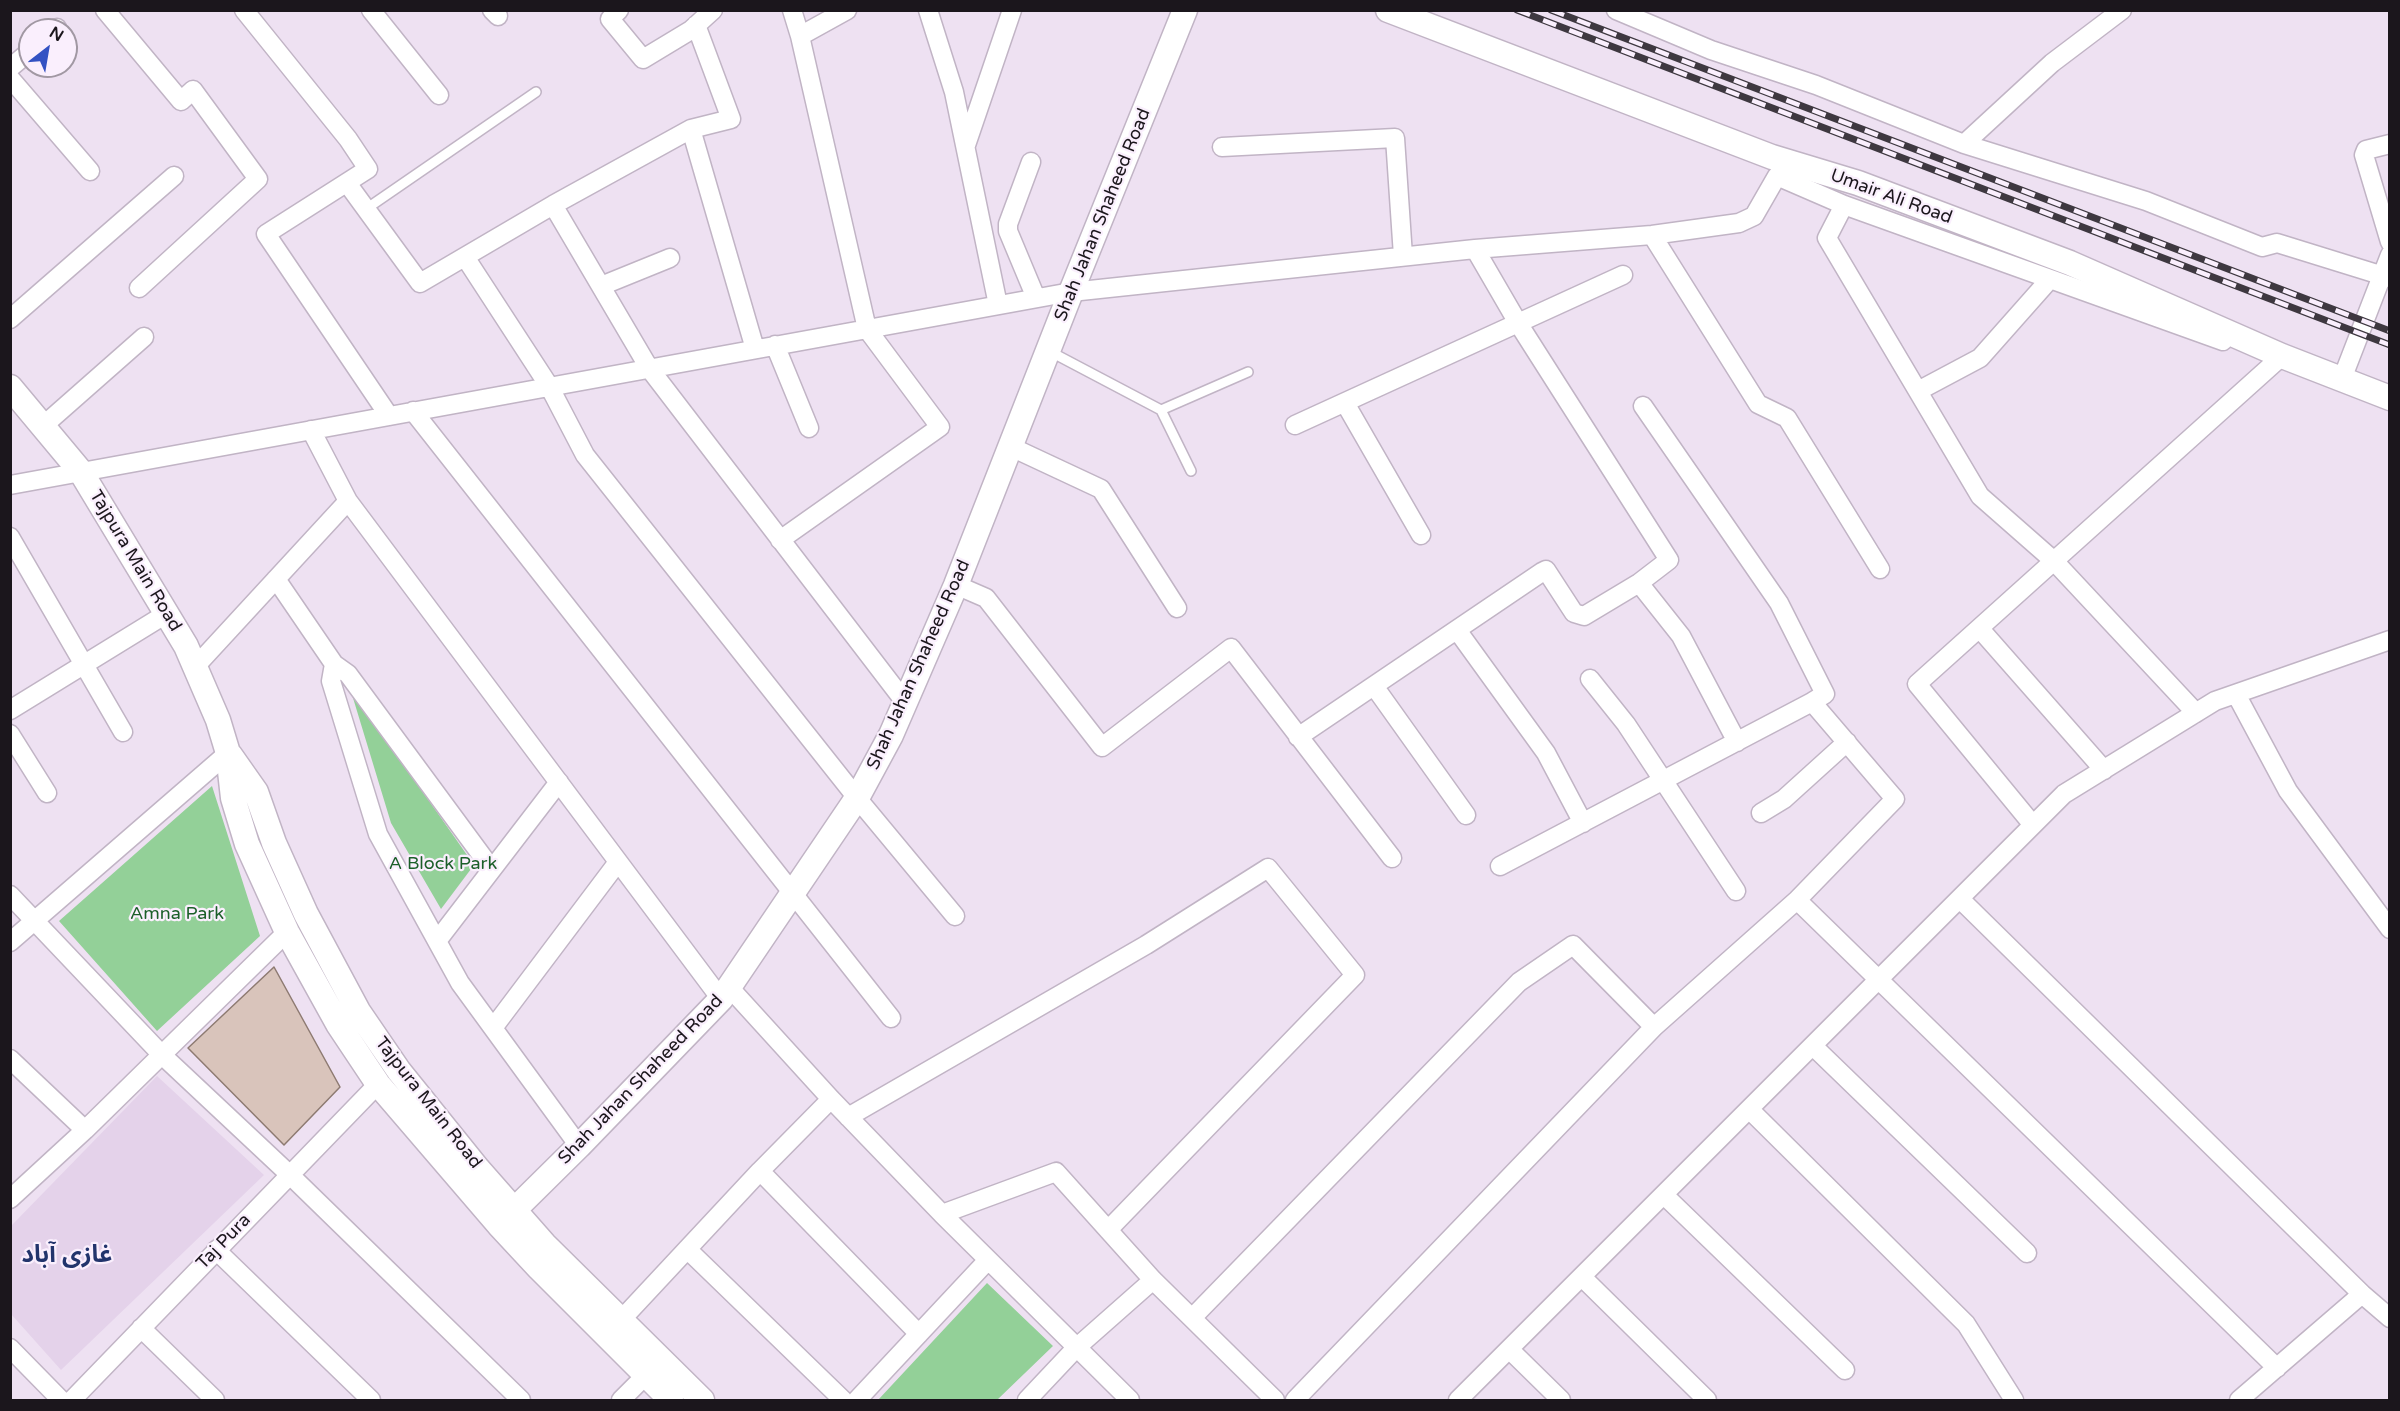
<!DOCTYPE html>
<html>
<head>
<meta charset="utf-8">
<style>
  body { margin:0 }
  #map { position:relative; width:2400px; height:1411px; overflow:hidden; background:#eee1f2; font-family:"Varela Round",sans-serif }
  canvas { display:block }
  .frame { position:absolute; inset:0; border:12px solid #1b161c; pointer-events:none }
  .north { position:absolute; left:18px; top:18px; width:60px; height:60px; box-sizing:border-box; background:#faeffd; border:2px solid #a198a3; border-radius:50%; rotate:31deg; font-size:16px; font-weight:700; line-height:24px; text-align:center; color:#1b161c }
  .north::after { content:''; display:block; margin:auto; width:21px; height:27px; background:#3352c3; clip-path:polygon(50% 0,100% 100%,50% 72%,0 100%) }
</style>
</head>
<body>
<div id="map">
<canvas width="2400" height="1411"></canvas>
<div class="frame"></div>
<div class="north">N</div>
</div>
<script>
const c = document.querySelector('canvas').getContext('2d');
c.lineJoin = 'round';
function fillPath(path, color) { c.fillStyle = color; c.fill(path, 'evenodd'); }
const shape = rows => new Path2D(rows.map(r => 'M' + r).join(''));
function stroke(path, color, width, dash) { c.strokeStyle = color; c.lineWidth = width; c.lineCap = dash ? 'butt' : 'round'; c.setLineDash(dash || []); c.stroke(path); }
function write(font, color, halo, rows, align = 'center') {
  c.font = font + ' "Varela Round","Noto Sans Arabic",sans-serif'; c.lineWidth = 4.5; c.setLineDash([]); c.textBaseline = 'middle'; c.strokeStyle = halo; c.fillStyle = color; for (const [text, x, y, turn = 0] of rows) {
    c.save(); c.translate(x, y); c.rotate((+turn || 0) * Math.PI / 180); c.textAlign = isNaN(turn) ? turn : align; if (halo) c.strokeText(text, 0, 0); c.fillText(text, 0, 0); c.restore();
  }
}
fillPath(shape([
  [157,1076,264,1175,61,1370,11,1314,11,1226]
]), '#e4d2ea');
fillPath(shape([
  [350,688,474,865,441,909,391,823],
  [212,786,260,936,157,1031,59,921],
  [987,1283,1053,1346,997,1400,878,1400]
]), '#93d098');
const building = shape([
  [274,967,340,1087,284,1145,188,1048,274,967]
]);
fillPath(building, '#d9c4bb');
stroke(building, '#8d7a71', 1.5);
const service = shape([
  [366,209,536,92],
  [1049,351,1161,410,1191,471],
  [1161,410,1248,372]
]);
const minor = shape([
  [105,10,181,101,193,90,258,179,139,288],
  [244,10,348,139,368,169,266,234,389,416],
  [371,10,439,95],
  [492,10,498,16],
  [619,10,610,19,643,59,691,30,713,10],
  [928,10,954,92,998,305],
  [1616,10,1711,50,1816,85,1964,144,2146,201,2262,247,2277,243,2390,278],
  [55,30,57,28],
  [800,36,847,10],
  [10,68,30,51],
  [10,78,90,171],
  [691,129,755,349],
  [1964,144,2052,63,2122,10],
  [2390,144,2366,150,2364,155,2390,242],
  [966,145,1012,10],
  [1222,147,1395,138,1403,256],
  [1031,162,1008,224,1008,231,1036,298],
  [347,183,420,283,553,205,691,129,731,119,696,25],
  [553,205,649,368,905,702],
  [1844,205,1827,238,1980,496,2054,561,2196,713],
  [1652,235,1758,404,1787,418,1880,569],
  [465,257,549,386,585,455,857,798,955,916],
  [601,286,670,258],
  [10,319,174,176],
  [775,345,809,428],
  [2342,379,2390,255],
  [1918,391,1980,358,2050,279],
  [1345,403,1421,535],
  [1643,406,1779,603,1825,694,1812,702],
  [413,411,891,1018],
  [1295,425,1623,275],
  [43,426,144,337],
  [311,430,348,501,721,999],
  [1009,446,1101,489,1177,608],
  [10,485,1071,292,1475,249,1652,235,1739,223,1754,216,1777,176,1844,205,2223,341],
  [10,537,123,732],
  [780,540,940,427,867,329,800,36,792,10],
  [276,579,334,664,348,674,491,868],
  [1639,583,1681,636,1737,742],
  [956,585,986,598,1102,747,1231,648,1392,858],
  [1980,629,2104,770],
  [1457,630,1546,753,1583,823],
  [334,664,331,681,378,834,460,983,579,1146],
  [195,667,348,501],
  [1590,679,1626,724,1736,891],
  [1374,686,1466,815],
  [2236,694,2288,791,2390,929],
  [10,710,166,614],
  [10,734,47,793],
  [1298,737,1542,572,1546,570,1574,613,1584,616,1639,583,1669,560,1518,323,1475,249],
  [1761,813,1784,799,1847,742],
  [2033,825,1917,684,2282,356],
  [10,895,162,1055,289,1174,521,1400],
  [1960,899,2362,1294,2390,1318],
  [1797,900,2277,1368],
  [437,941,559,782],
  [10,942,228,753],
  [729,987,831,1099,942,1214,1056,1172,1153,1280,1275,1400],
  [493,1028,618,862],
  [1813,1046,2027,1253],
  [10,1059,85,1130],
  [1749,1109,1966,1324,2014,1400],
  [848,1117,1146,945,1268,868,1355,975,1108,1230],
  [760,1171,919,1334],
  [1664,1195,1845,1370],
  [10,1199,85,1130,287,932],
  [942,1214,1130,1400],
  [687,1249,843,1400],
  [216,1250,371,1400],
  [1582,1277,1707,1400],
  [1192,1318,1519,982,1573,945,1654,1027],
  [621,1320,760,1171,831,1099],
  [141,1328,215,1400],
  [10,1348,61,1400],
  [1509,1349,1561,1400],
  [72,1400,378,1084],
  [621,1400,646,1375],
  [857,1400,988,1260],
  [1027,1400,1076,1348,1153,1280],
  [1295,1400,1654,1027,1797,900,1895,799,1812,702,1500,866],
  [1458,1400,2064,794,2215,701,2390,640],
  [2239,1400,2362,1294]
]);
const tertiary = shape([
  [1388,10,1772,157,1858,183,2070,263,2282,356,2390,398],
  [10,387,81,472,186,646,218,720,228,753,233,798,247,844,287,932,338,1024,378,1084,499,1225,539,1268,671,1400],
  [230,755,256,792,274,843,306,914,358,1011,399,1071,478,1169,544,1244,702,1400],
  [499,1225,579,1146,721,999,857,798,891,735,956,585,1071,292,1185,10]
]);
stroke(service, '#c1b4c5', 12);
stroke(minor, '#c1b4c5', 21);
stroke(tertiary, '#c1b4c5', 27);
stroke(service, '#fff', 9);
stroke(minor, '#fff', 18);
stroke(tertiary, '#fff', 24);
const rail = shape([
  [1517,10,2390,345],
  [1551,10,2390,331]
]);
stroke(rail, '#3e3840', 7);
stroke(rail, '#faeffd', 4.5, [14]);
write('18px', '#1b161c', '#faeffd', [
  ["Umair Ali Road",1891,197,20],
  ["Shah Jahan Shaheed Road",1103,215,-68],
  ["Tajpura Main Road",135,561,59],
  ["Shah Jahan Shaheed Road",919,665,-66],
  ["Shah Jahan Shaheed Road",641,1080,-46],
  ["Tajpura Main Road",428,1103,52],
  ["Taj Pura",224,1242,-46]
]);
write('18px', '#1b5f29', '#faeffd', [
  ["A Block Park",443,864],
  ["Amna Park",177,914]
]);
write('bold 24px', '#22346c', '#faeffd', [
  ["غازى آباد",67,1256]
]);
</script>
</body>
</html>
